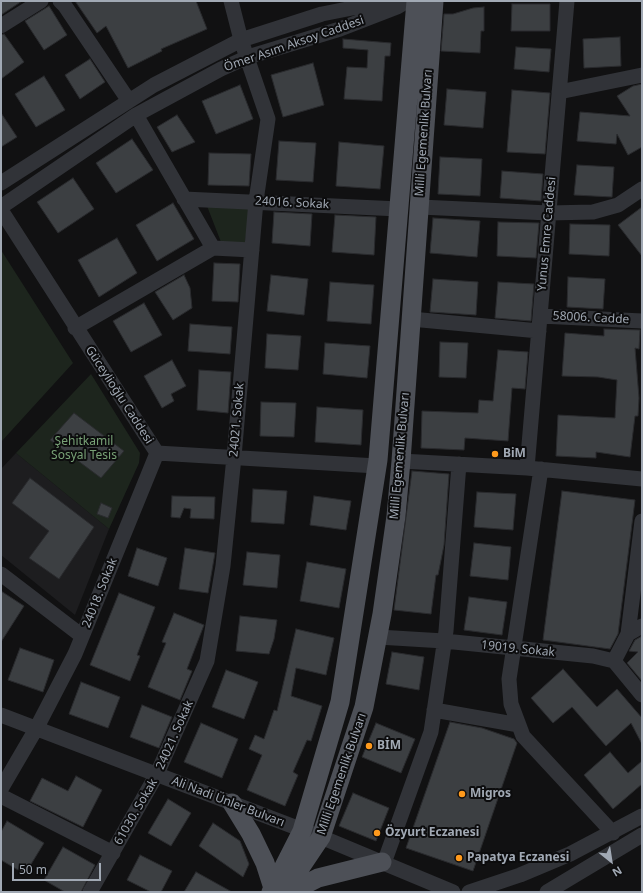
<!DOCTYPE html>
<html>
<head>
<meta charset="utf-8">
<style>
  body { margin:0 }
  #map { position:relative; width:643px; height:893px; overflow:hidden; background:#111112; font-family:"Noto Sans",sans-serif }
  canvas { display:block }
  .frame { position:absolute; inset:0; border:2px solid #a1a9b4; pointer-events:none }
  .north { position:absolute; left:591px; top:841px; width:40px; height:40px; -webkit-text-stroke:3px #0c0c0d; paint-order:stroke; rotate:150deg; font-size:11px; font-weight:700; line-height:16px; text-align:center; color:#a1a9b4 }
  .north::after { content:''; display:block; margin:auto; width:14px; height:18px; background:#a1a9b4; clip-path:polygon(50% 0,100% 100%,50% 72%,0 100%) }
  .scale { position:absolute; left:12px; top:863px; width:89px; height:18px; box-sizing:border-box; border:2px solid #a1a9b4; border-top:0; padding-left:5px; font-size:12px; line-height:14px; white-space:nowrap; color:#a1a9b4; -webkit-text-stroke:3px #0c0c0d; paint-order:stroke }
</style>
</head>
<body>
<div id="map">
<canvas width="643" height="893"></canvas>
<div class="frame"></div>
<div class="north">N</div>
<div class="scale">50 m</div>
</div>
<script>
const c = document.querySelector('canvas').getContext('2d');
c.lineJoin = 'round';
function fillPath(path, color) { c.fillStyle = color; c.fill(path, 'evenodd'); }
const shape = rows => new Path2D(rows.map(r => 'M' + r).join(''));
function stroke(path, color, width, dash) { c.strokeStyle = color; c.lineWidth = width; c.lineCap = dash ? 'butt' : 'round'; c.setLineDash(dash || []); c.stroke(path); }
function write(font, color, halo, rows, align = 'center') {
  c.font = font + ' "Noto Sans",sans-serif'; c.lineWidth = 4; c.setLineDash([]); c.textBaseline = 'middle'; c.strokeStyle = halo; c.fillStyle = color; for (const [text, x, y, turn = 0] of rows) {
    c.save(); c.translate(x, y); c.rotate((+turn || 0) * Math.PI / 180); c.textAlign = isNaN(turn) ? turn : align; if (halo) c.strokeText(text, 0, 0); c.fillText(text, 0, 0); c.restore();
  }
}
fillPath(shape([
  [16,453,109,529,75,615,1,555,1,469]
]), '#1d1d1f');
fillPath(shape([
  [207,206,250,207,245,242,221,242],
  [1,250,73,363,1,442],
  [91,374,140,453,139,463,109,529,16,453]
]), '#1d251d');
const building = shape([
  [1,1,22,1,1,15,1,1],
  [75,1,196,1,207,29,161,49,162,51,128,68,106,26,97,33,75,1],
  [512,4,550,4,550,31,511,31,512,4],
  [49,6,67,35,44,50,25,21,49,6],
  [484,7,484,31,481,31,480,53,441,51,444,14,453,14,473,8,484,7],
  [4,34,24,62,1,79,1,35,4,34],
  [620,37,621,66,584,68,583,39,620,37],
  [343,39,391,43,390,56,385,56,382,101,344,99,347,67,367,68,368,50,343,48,343,39],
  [516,47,551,49,549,72,514,69,516,47],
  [90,59,105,82,80,99,65,75,90,59],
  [313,63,324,105,283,117,271,75,313,63],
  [44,76,65,110,36,127,15,94,44,76],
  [642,84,642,147,628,155,617,134,616,144,577,141,580,112,630,116,617,96,633,86,642,84],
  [240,85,253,119,216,134,202,101,240,85],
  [447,89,486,92,483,128,444,125,447,89],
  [512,90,550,93,545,154,507,152,512,90],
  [1,113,17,137,1,147,1,113],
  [177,115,195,142,172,152,157,127,177,115],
  [132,139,153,170,116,193,96,163,132,139],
  [279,141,316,143,313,182,276,180,279,141],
  [339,142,384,146,380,189,336,186,339,142],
  [209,153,251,154,249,186,208,185,209,153],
  [440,157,482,159,480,196,438,194,440,157],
  [577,165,614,167,612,197,574,195,577,165],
  [502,171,543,174,541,201,500,198,502,171],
  [73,178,94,209,58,233,37,202,73,178],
  [173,203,194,239,157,261,136,225,173,203],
  [642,207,642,256,618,225,642,207],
  [274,212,312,214,310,246,272,243,274,212],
  [335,215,376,217,374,255,332,252,335,215],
  [433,218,480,221,477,257,430,253,433,218],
  [498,222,539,223,536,258,497,256,498,222],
  [570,224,610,225,609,256,569,254,570,224],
  [117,238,137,273,99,297,78,260,117,238],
  [214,263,240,264,238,302,212,301,214,263],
  [184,275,190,288,192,308,173,320,155,292,184,275],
  [271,275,308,279,304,315,267,311,271,275],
  [568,277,605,279,603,309,567,307,568,277],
  [433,279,478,282,476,315,430,312,433,279],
  [330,282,374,285,371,324,327,321,330,282],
  [498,282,534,284,531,321,495,318,498,282],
  [144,303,162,335,131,352,113,321,144,303],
  [190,324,232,327,230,354,188,351,190,324],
  [604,329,640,330,639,349,635,348,639,398,638,416,635,416,630,457,596,452,596,458,556,456,558,415,615,418,617,380,598,377,562,376,565,333,604,336,604,329],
  [267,334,301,336,298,370,265,368,267,334],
  [440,342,468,343,466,378,439,377,440,342],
  [325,343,370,346,367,378,323,374,325,343],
  [498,350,528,352,525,389,512,388,508,441,465,438,464,450,421,448,422,411,478,413,479,400,493,401,498,350],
  [172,360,186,386,171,394,174,401,162,408,144,376,172,360],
  [199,370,231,372,228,413,197,410,199,370],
  [261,402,296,403,294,437,260,436,261,402],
  [317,407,363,410,361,445,315,442,317,407],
  [74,413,124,451,101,478,50,440,74,413],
  [412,471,449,474,444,545,438,575,436,575,431,614,394,610,412,471],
  [30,478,94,527,59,579,29,558,49,531,12,503,30,478],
  [253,489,287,491,284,524,251,522,253,489],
  [562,491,635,500,618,634,610,649,543,640,562,491],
  [477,492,516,494,513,530,474,527,477,492],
  [172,496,215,497,214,519,190,518,191,509,184,508,180,518,171,517,172,496],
  [314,496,351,501,346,530,310,525,314,496],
  [101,503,112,508,108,518,97,514,101,503],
  [474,543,511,547,508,580,470,576,474,543],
  [137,548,167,558,158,586,128,576,137,548],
  [185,548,215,553,208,593,179,589,185,548],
  [247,552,280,555,277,588,243,585,247,552],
  [307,562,346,569,339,608,300,601,307,562],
  [1,591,24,606,1,642,1,591],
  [119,593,155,607,137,655,140,656,130,681,90,665,119,593],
  [469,597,507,602,502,635,464,630,469,597],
  [174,613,204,625,187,669,192,671,180,700,148,687,166,643,162,642,174,613],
  [240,616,277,620,274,639,269,654,236,651,240,616],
  [296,629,334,638,326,675,296,668,291,696,322,706,311,741,307,740,293,772,298,775,285,806,247,790,262,755,249,749,255,735,264,739,274,710,277,711,296,629],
  [642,636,642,681,627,663,638,652,629,651,635,640,642,636],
  [20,648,54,660,43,692,8,680,20,648],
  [392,652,424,657,419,690,386,684,392,652],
  [563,669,597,707,617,689,642,718,642,744,631,723,606,746,572,707,553,723,531,698,563,669],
  [226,670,258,682,244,719,212,707,226,670],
  [81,682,120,697,108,728,69,714,81,682],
  [142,705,172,717,159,748,130,737,142,705],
  [450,722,482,728,514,739,517,743,473,871,406,848,450,722],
  [201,723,238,739,222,778,184,762,201,723],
  [376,723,415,739,401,773,362,757,376,723],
  [610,752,628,773,642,761,642,784,613,809,584,775,610,752],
  [76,776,102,790,83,827,30,801,42,778,68,791,76,776],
  [353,793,389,808,376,841,339,826,353,793],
  [168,799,191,813,171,846,148,833,168,799],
  [7,821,44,843,25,874,1,860,1,832,7,821],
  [213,823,240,841,249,864,243,877,199,846,213,823],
  [63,847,95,865,81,892,65,892,44,880,63,847],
  [140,855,172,871,161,892,151,892,127,880,140,855],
  [196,872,232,892,184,892,196,872]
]);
fillPath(building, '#3c3f42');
stroke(building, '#2a2b2e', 1);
stroke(shape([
  [60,1,65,6,129,101],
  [1,26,41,1],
  [559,92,642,75],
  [1,183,154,85,241,40,322,14,388,1],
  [184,199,399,209],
  [1,207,136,115,221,69,248,57,340,29,397,7,407,1],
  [420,207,549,213,593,212,618,205,642,189],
  [1,210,157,453,377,466],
  [213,248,252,250],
  [541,316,642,321],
  [411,319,539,331],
  [75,328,213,248,136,115],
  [401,461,527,468,642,479],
  [527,468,567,1],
  [541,469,509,679,511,704,523,736,613,833],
  [1,574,82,636],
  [628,634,642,521],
  [378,637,444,641,593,656,614,661,642,695],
  [614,661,628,634,642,626],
  [434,710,519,725],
  [1,715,321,837,453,892],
  [1,789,36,729,75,654,157,453],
  [1,796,113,853],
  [384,863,431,732,446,631,459,464],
  [90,892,157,774,207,661,223,566,234,457,256,201,268,119,241,40,231,1],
  [469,892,520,875,570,854,642,816],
  [547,892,642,835]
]), '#313338', 15);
stroke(shape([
  [232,803,251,834,265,863,273,888],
  [271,892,302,831,340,702,378,460,416,1],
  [284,892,321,837,364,707,382,614,396,516,401,461,434,1],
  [290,892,318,878,382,862]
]), '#4d5057', 19);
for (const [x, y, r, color] of [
  [495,454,4,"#ff9a1c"],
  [369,746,4,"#ff9a1c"],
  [462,794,4,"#ff9a1c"],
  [377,833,4,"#ff9a1c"],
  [459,858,4,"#ff9a1c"]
]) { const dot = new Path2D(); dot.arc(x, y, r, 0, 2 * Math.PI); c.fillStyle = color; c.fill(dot); stroke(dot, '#0c0c0d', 1.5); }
write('12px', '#a1a9b4', '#0c0c0d', [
  ["Ömer Asım Aksoy Caddesi",294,44,-19],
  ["Milli Egemenlik Bulvarı",424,133,-86],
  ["24016. Sokak",292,203,3],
  ["Yunus Emre Caddesi",547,234,-85],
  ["58006. Cadde",591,318,3],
  ["Güceylioğlu Caddesi",119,395,57],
  ["24021. Sokak",237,420,-85],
  ["Milli Egemenlik Bulvarı",400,456,-85],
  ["24018. Sokak",100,593,-68],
  ["19019. Sokak",518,649,6],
  ["24021. Sokak",175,735,-66],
  ["Milli Egemenlik Bulvarı",342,774,-71],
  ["Ali Nadi Ünler Bulvarı",228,802,21],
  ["61030. Sokak",136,812,-60]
]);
write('12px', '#78a176', '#0c0c0d', [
  ["Şehitkamil",84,442],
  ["Sosyal Tesis",84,456]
]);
write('bold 12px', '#a1a9b4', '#0c0c0d', [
  ["BiM",503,454],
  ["BİM",377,746],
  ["Migros",470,794],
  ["Özyurt Eczanesi",385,833],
  ["Papatya Eczanesi",467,858]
], 'left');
</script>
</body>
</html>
